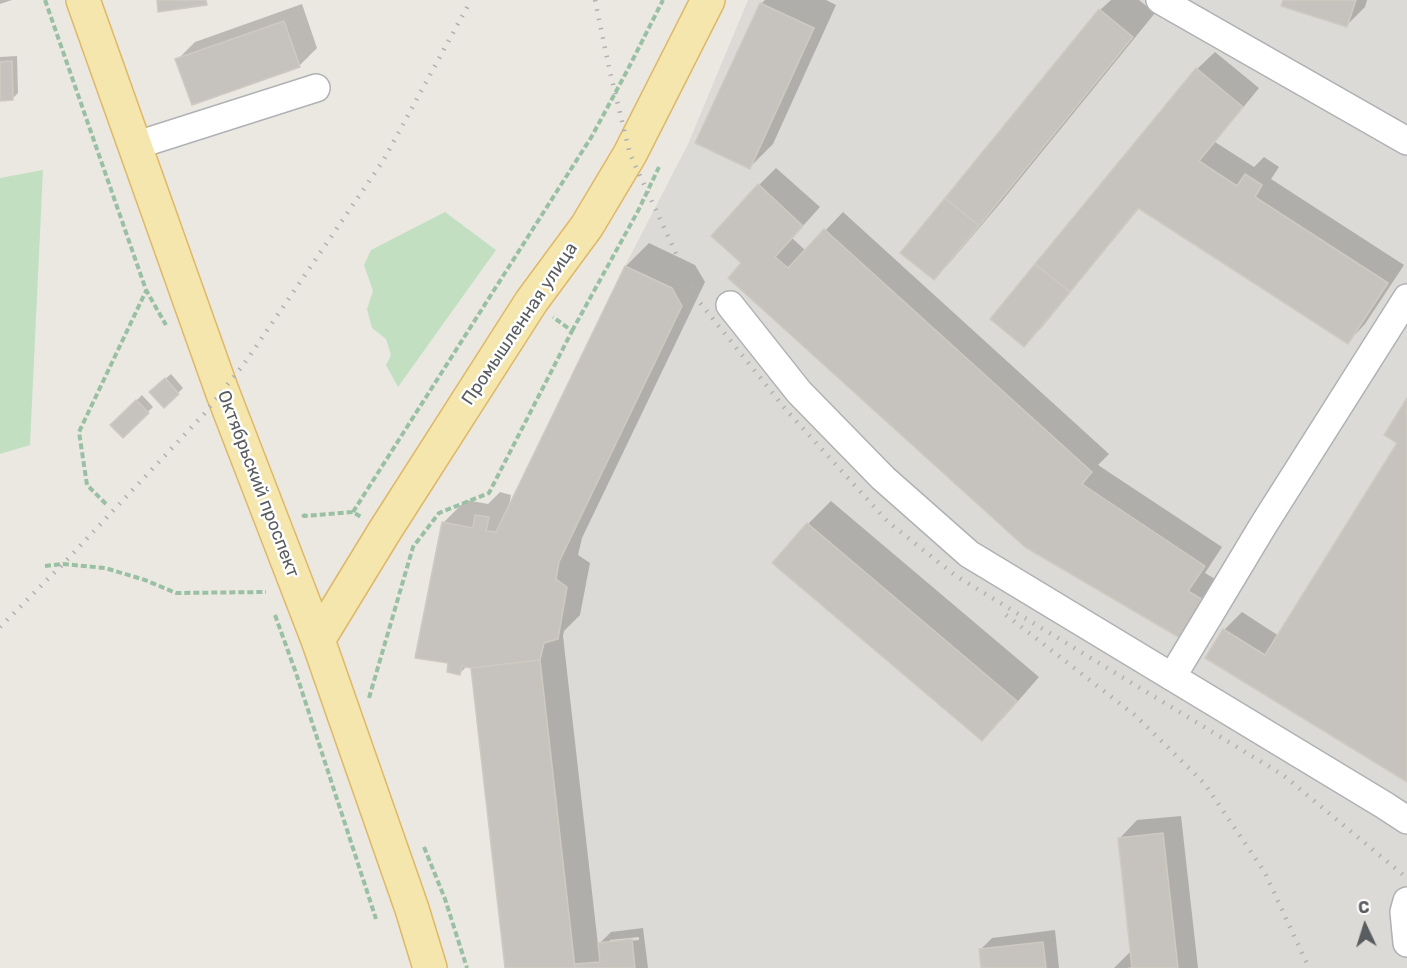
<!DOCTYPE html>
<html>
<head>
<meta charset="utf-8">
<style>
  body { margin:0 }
  #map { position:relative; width:1407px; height:968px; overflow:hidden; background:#ebe8e2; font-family:Rubik,sans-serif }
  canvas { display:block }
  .north { position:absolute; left:1335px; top:896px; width:60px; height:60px; -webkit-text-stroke:4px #fff; paint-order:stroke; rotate:356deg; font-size:16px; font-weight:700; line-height:24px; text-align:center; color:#5a5d60 }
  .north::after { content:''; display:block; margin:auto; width:21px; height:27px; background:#5a5d60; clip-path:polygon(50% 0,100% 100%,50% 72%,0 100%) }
</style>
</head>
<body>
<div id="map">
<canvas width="1407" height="968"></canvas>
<div class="north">С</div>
</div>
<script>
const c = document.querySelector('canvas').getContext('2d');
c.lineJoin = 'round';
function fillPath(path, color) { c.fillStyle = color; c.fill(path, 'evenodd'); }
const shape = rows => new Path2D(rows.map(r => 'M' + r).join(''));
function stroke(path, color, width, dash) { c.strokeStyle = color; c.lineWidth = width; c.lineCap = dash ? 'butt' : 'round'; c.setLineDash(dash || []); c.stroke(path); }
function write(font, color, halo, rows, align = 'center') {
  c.font = font + ' Rubik,sans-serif'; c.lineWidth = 5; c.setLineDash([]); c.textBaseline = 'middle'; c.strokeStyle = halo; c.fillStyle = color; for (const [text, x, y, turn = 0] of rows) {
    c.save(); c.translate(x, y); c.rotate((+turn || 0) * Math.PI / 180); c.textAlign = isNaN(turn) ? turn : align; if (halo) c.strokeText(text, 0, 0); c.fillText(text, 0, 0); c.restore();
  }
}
fillPath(shape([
  [748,0,1407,0,1407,968,505,968,496,532,625,266,688,144]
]), '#dcdad6');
fillPath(shape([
  [43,170,30,445,0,454,0,178],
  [445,212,496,250,398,387,386,365,391,355,386,339,372,328,367,309,373,291,364,265,371,250]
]), '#c2e0c1');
fillPath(shape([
  [0,0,12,0,0,4],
  [765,0,826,0,836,5,773,144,750,167,761,4],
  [1111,0,1139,0,1155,13,1002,201,951,261,934,278,1100,10],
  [1285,0,1367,0,1365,7,1347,25],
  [302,4,317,48,299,66,177,60,195,42],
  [1215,52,1259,88,1215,142,1254,167,1264,157,1279,167,1271,179,1404,265,1365,324,1348,342,1140,207,1042,327,1024,345,1197,69],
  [17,56,18,93,12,99,0,99,0,57],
  [776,168,820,207,792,238,806,251,843,212,1109,454,1098,465,1222,547,1205,573,1220,582,1198,619,743,263,759,185],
  [649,243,695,265,705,282,582,538,578,555,590,563,580,615,564,631,563,636,598,945,611,932,643,928,648,968,507,968,473,666,467,666,460,673,443,523,466,500,488,504,500,492,511,495,509,506,626,266],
  [639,937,639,940,610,943,610,940],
  [171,374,183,388,178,393,157,386],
  [142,395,153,407,123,436,112,425],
  [1407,401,1407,781,1224,630,1242,612,1279,636,1399,443],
  [831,501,1039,677,1005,716,982,739,808,524],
  [1181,816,1198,968,1114,968,1129,953,1132,952,1120,838,1137,820],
  [1055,930,1059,968,982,968,980,950,992,938]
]), '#0003');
const building = shape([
  [157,0,206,0,207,5,158,12,157,0],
  [1283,0,1356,0,1347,27,1281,6,1283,0],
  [760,3,814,28,750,169,695,143,760,3],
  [1099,9,1133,37,979,226,945,198,1099,9],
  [284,21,300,67,192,105,175,59,284,21],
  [12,61,13,100,0,101,0,62,12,61],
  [1196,68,1243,107,1199,161,1237,186,1245,174,1262,185,1255,197,1388,283,1348,344,1138,208,1070,292,1035,264,1196,68],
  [758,184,803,226,775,257,788,268,824,229,1092,472,1082,484,1205,566,1188,591,1203,600,1180,638,1025,547,728,278,741,263,711,236,758,184],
  [945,198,979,226,934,280,900,253,945,198],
  [1035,264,1070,292,1024,347,990,319,1035,264],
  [625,266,672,288,682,306,559,562,556,579,567,587,558,639,544,643,540,660,471,668,462,666,460,675,447,672,448,663,415,658,442,522,473,528,475,515,489,517,486,531,496,532,625,266],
  [165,378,179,394,164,408,149,392,165,378],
  [1407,398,1407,782,1205,658,1223,629,1265,655,1397,443,1384,435,1407,398],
  [136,400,149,413,123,438,110,425,136,400],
  [807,523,1017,701,982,741,772,563,807,523],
  [540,660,575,968,505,968,471,668,540,660],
  [1163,833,1178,968,1129,968,1132,968,1118,838,1163,833],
  [632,939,635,968,575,968,574,964,600,962,598,943,632,939],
  [1043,942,1046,968,981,968,979,949,1043,942]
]);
fillPath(building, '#c6c3be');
stroke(building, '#cfcac1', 1.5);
const minor = shape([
  [1160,0,1407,141],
  [134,146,316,88],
  [730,305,799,392,883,478,969,554,1384,805,1407,820],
  [1172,677,1264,524,1407,298],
  [1407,901,1404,912,1407,943]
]);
const major = shape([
  [83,0,222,391,318,640,412,909,430,968],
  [318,640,384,532,531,302,587,226,630,154,708,0]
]);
stroke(minor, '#afb2b5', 30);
stroke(major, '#dfb866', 36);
stroke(shape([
  [45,0,146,290,166,325],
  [572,331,638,211,659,167],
  [106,504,87,485,79,432,146,291],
  [353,512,592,136,627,71,663,0],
  [303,514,304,516,353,512,361,517],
  [45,566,63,564,105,568,145,580,176,593,266,592],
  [275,615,296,673,376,919],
  [369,698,413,547,439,513,489,493,572,331,553,317],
  [424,847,445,899,467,968]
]), '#9ac0a4', 4, [6, 3]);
stroke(minor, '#fff', 27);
stroke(major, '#f4e6ad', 33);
stroke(shape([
  [595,0,610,72,630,154,697,299,787,411,888,522,956,576,1283,775,1407,878],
  [1006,615,1136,716,1204,783,1264,871,1309,968],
  [0,627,63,564,204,414,244,364,383,161,471,0]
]), '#b0b1b1', 4.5, [1.5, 8]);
write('18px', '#5a5d60', '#fff', [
  ["Промышленная улица",520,324,-56],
  ["Октябрьский проспект",258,484,69]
]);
</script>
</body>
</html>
